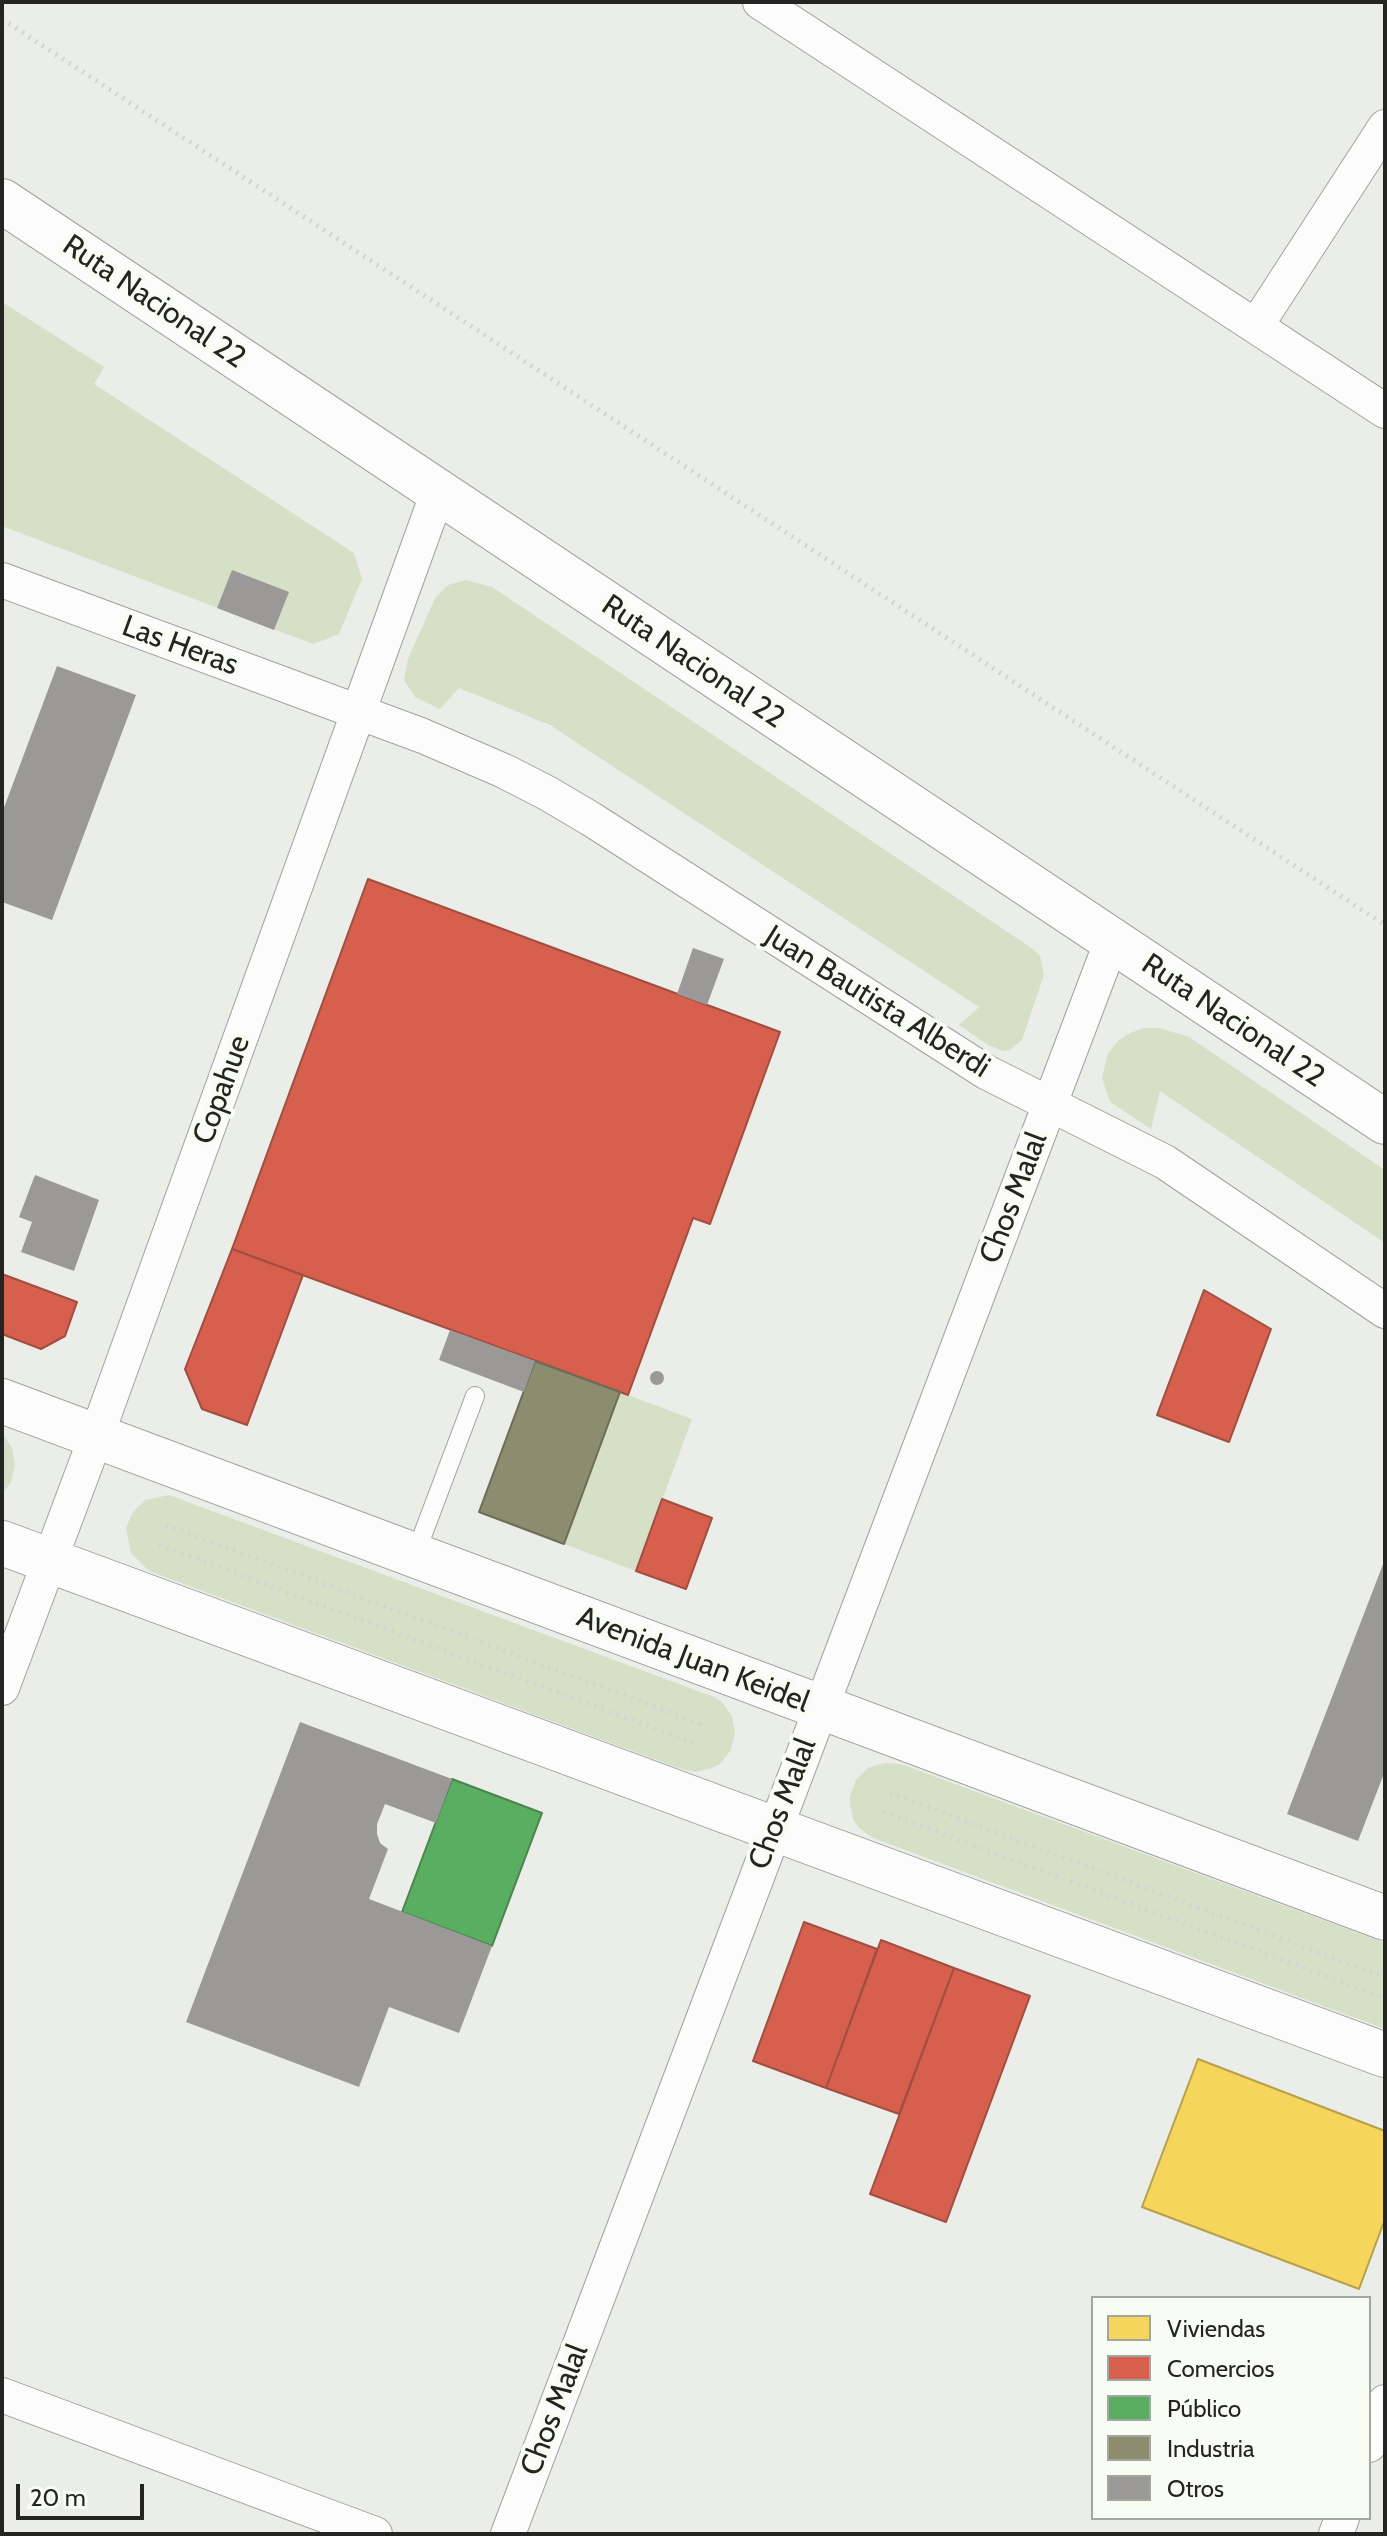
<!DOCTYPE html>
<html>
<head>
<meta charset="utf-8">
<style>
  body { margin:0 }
  #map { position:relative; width:1387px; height:2536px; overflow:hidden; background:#ebede8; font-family:Cabin,sans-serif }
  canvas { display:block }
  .frame { position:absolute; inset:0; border:4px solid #242522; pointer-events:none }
  .legend { position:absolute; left:1091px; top:2296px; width:280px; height:224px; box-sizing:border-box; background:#f8fcf3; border:2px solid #a3a69f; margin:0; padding:10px 14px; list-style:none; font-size:24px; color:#242522 }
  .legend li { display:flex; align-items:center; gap:16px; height:40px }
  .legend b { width:40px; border:2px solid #a3a69f }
  .scale { position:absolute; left:16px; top:2484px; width:128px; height:36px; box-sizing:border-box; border:4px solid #242522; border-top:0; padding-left:10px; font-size:24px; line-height:28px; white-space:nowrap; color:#242522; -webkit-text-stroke:6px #f8fcf3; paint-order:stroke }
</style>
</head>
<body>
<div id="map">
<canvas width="1387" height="2536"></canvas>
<div class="frame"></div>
<ul class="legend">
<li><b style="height:22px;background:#f6d55c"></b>Viviendas</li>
<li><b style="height:22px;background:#d6604d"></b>Comercios</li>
<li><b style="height:22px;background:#5aae61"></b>Público</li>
<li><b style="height:22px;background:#8c8c6e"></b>Industria</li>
<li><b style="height:22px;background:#9b9998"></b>Otros</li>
</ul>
<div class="scale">20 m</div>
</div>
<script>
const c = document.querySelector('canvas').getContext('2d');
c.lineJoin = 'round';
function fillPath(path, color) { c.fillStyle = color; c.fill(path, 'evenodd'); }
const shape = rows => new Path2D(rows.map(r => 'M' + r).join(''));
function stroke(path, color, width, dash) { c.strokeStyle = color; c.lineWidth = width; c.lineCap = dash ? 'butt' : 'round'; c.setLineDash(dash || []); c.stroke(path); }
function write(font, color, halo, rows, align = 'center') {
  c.font = font + ' Cabin,sans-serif'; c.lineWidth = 8; c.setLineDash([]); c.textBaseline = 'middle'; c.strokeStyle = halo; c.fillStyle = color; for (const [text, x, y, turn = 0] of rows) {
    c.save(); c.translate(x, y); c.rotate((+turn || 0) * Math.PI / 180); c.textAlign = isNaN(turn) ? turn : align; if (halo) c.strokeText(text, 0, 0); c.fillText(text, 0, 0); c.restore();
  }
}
fillPath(shape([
  [2,302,104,367,94,384,354,553,362,579,339,634,313,644,2,526],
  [466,580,492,587,1033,949,1040,956,1044,975,1022,1040,1010,1050,1003,1051,988,1045,959,1025,979,1007,550,725,459,688,440,709,415,697,404,680,408,659,435,598,448,585],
  [1144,1028,1159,1028,1189,1037,1385,1170,1385,1243,1160,1091,1151,1129,1110,1102,1102,1078,1108,1053,1118,1041,1130,1033],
  [620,1392,692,1419,636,1571,564,1544],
  [2,1433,12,1448,15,1465,11,1482,2,1494],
  [169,1495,714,1697,722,1702,732,1716,735,1733,731,1750,720,1764,712,1768,695,1772,678,1768,149,1571,131,1553,126,1528,133,1512,145,1500],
  [884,1763,901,1764,1385,1943,1385,2029,873,1838,859,1828,854,1821,850,1805,850,1796,856,1780,868,1768]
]), '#d6e0c6');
const homes = shape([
  [1198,2059,1385,2131,1385,2219,1359,2289,1142,2207,1198,2059]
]);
fillPath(homes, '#f6d55c');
stroke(homes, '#b7a04b', 2);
const shops = shape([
  [368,879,780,1032,710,1224,693,1218,628,1395,232,1249,368,879],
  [232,1249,303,1275,247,1425,202,1409,185,1369,232,1249],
  [2,1274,77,1302,65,1336,41,1349,2,1334,2,1274],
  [1204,1290,1271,1329,1229,1442,1157,1415,1204,1290],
  [662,1499,712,1518,686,1589,636,1571,662,1499],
  [804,1922,877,1949,826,2088,753,2061,804,1922],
  [881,1940,954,1968,899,2114,826,2088,881,1940],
  [954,1968,1030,1996,946,2222,870,2194,954,1968]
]);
fillPath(shops, '#d6604d');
stroke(shops, '#a14e40', 2);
const public = shape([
  [452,1779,542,1813,492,1946,402,1912,452,1779]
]);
fillPath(public, '#5aae61');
stroke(public, '#4a854e', 2);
const industry = shape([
  [535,1361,620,1392,564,1544,479,1512,535,1361]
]);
fillPath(industry, '#8c8c6e');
stroke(industry, '#6d6d57', 2);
fillPath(shape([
  [232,570,289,592,274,630,217,608],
  [57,666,136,695,52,920,2,902,2,813],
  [693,948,724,959,707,1005,677,994],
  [35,1175,99,1200,74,1271,21,1252,32,1222,19,1217],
  [450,1330,535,1361,524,1392,439,1360],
  '650 1378a7 7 0 1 1 14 0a7 7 0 1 1-14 0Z',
  [1385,1559,1385,1771,1358,1841,1287,1814],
  [300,1722,452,1779,436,1823,385,1804,377,1824,377,1834,380,1843,388,1849,369,1899,492,1946,459,2033,389,2007,359,2087,186,2022]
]), '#9b9998');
const lane = shape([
  [415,1555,475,1396]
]);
const street = shape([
  [760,2,1385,411],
  [1256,326,1385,127],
  [2,580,423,736,504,771,547,793,591,819,986,1072,1165,1162,1385,1311],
  [2,1688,96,1437,438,492],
  [2,2395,375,2534],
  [1369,2445,1385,2402],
  [508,2534,1112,940],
  [1336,2534,1342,2518]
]);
const secondary = shape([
  [2,1401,1385,1918],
  [2,1543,1385,2055]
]);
const highway = shape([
  [2,201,1385,1122]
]);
stroke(lane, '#a1a29f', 20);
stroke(street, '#a1a29f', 36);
stroke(secondary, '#a1a29f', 46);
stroke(highway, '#a1a29f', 46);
stroke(shape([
  [2,19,1385,925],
  [166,1525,704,1725],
  [159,1545,697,1744],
  [890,1793,1385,1977],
  [883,1812,1385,1998]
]), '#d3d4d2', 5, [2, 6]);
stroke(lane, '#fcfcfc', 18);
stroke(street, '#fcfcfc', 34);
stroke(secondary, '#fcfcfc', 44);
stroke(highway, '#fcfcfc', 44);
write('30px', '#242522', '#f8fcf3', [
  ["Ruta Nacional 22",154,302,34],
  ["Las Heras",180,646,20],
  ["Ruta Nacional 22",693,662,34],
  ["Juan Bautista Alberdi",877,1002,32],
  ["Ruta Nacional 22",1233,1021,34],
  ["Copahue",222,1090,-70],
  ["Chos Malal",1014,1198,-69],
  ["Avenida Juan Keidel",693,1660,21],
  ["Chos Malal",783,1804,-69],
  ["Chos Malal",555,2410,-69]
]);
</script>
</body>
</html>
